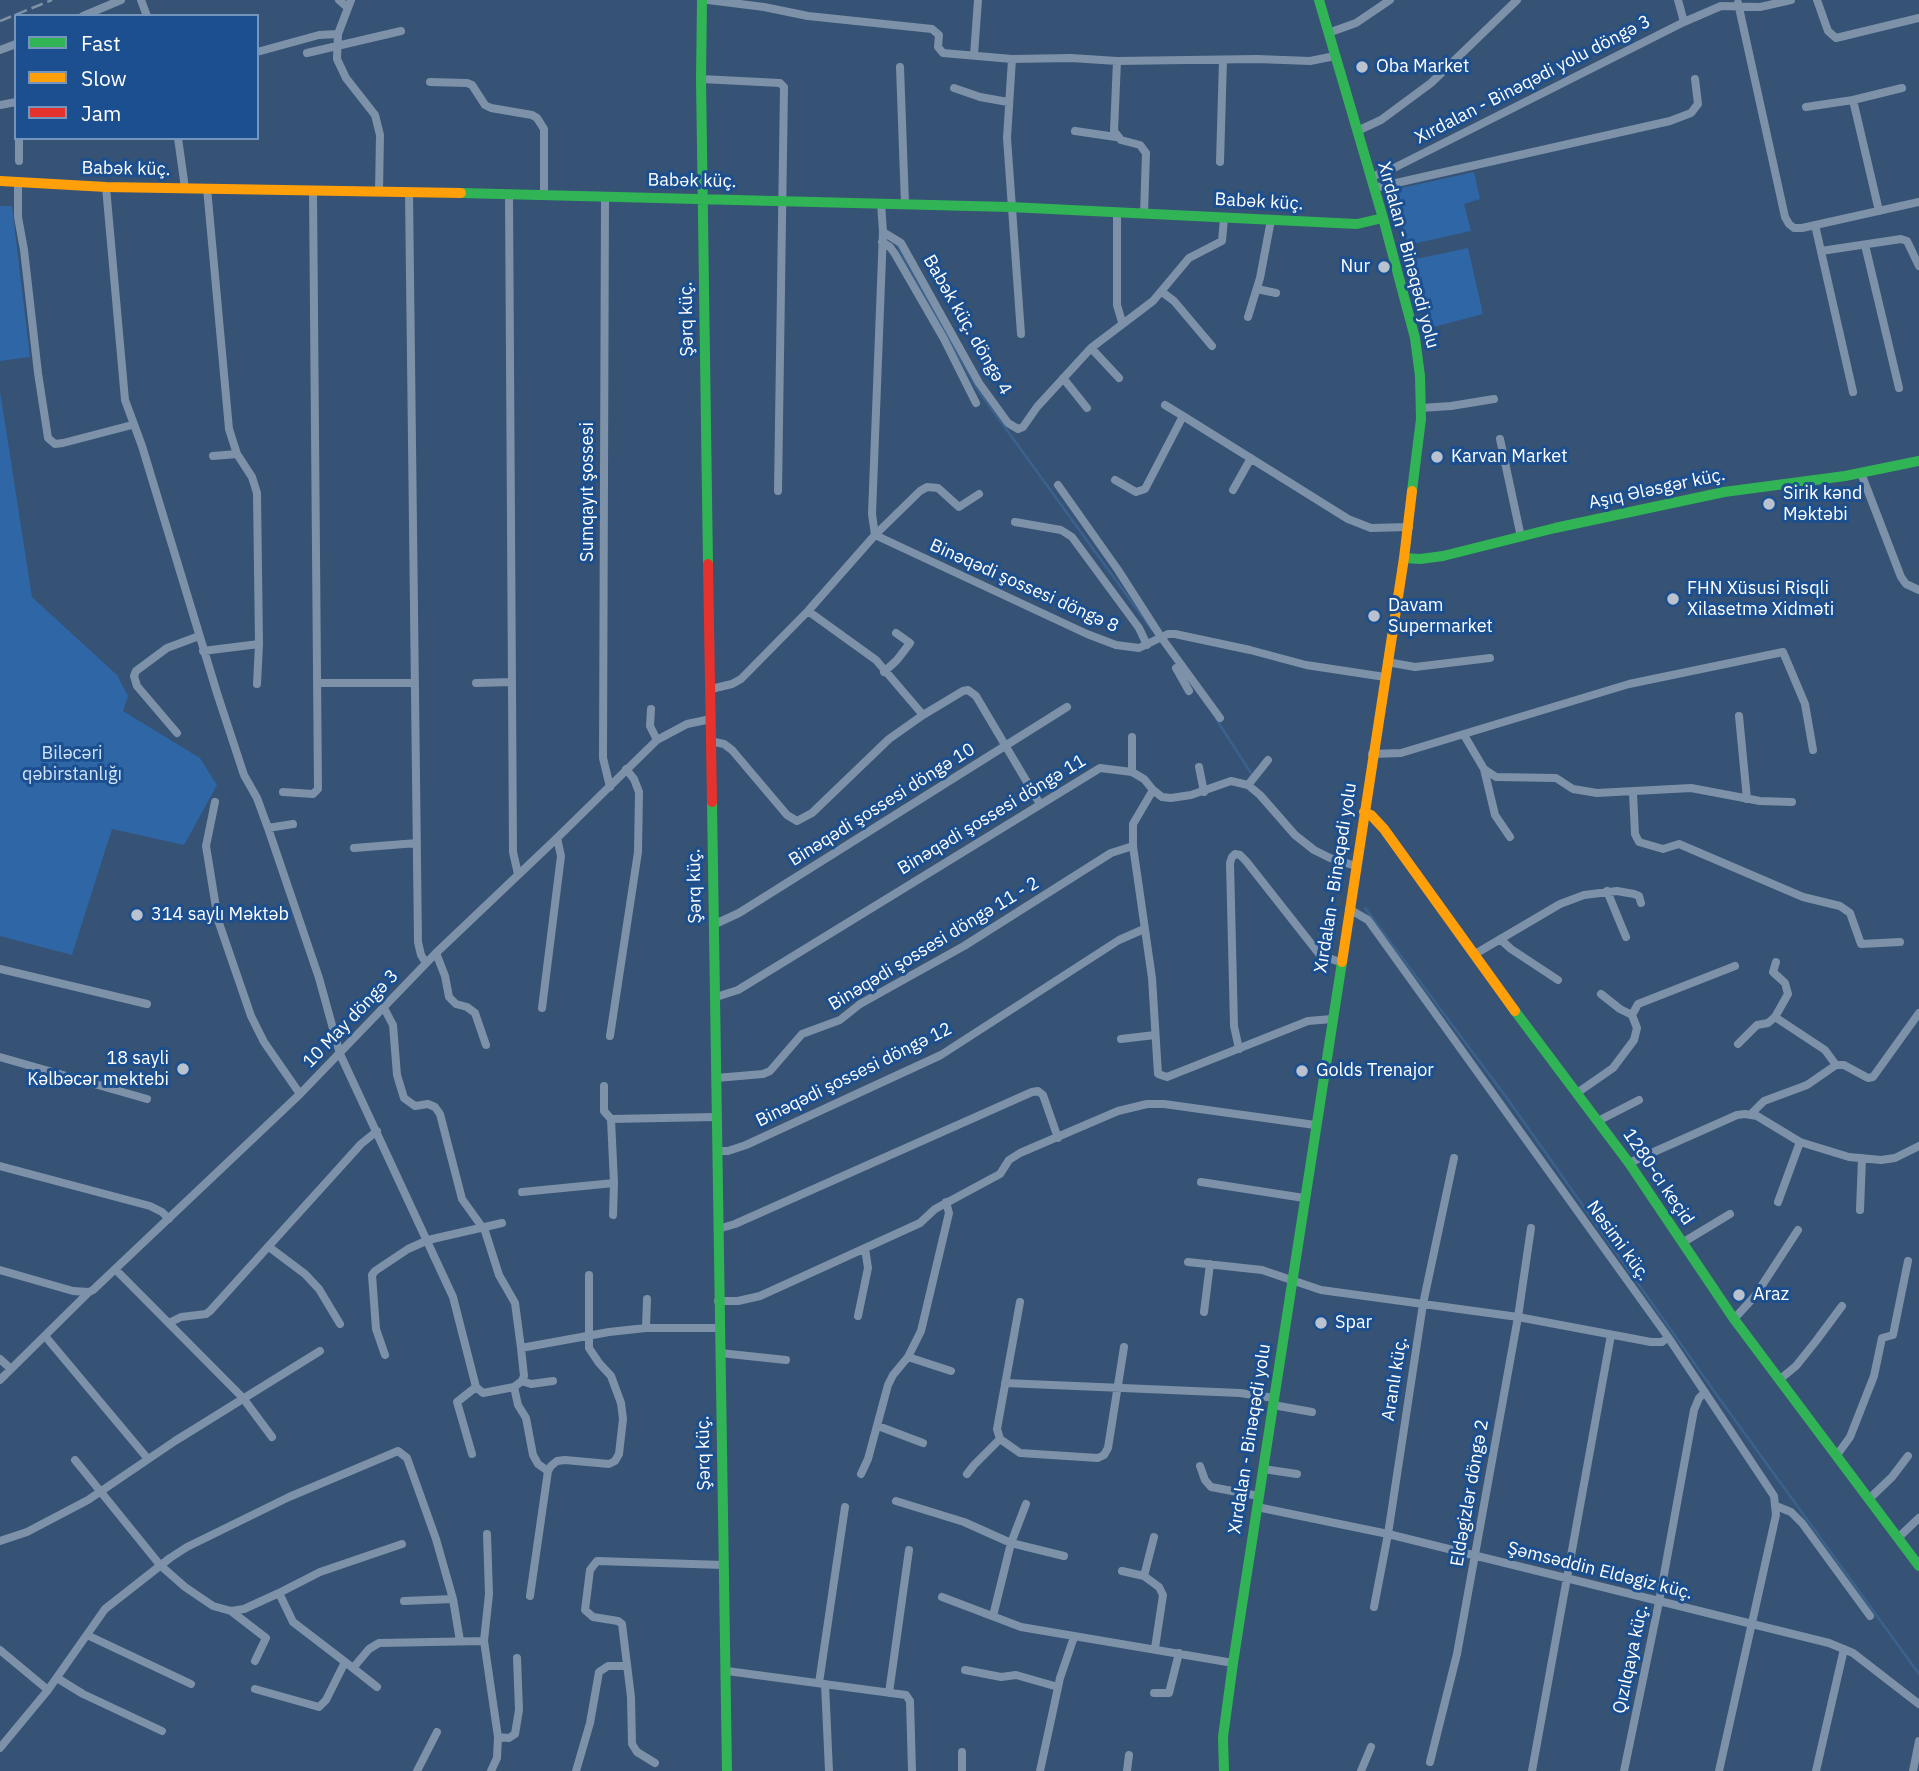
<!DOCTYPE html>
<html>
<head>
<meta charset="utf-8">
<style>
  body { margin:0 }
  #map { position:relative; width:1919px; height:1771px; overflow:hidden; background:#365274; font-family:"IBM Plex Sans",sans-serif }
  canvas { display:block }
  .legend { position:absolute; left:14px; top:14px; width:245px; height:126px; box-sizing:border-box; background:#1b4f8f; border:2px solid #7695bc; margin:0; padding:9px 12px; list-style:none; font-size:21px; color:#fff }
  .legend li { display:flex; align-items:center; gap:14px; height:35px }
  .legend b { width:35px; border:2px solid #7695bc }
</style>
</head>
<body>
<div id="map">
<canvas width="1919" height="1771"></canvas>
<ul class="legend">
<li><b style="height:9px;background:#30b455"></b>Fast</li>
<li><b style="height:9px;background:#ff9f0a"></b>Slow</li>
<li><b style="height:9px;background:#e5322d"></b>Jam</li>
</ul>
</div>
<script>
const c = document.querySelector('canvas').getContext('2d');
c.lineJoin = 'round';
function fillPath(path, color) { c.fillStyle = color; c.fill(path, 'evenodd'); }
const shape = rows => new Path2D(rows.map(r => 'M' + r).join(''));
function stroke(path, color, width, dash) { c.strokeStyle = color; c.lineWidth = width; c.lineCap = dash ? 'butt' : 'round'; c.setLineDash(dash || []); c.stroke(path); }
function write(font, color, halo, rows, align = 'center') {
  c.font = font + ' "IBM Plex Sans",sans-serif'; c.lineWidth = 6; c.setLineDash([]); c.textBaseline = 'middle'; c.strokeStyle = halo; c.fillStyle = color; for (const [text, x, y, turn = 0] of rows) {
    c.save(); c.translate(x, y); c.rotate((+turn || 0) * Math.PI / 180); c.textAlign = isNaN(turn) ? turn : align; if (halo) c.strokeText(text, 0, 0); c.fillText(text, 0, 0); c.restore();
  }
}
fillPath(shape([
  [1474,172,1480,199,1464,204,1471,231,1408,245,1392,190],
  [0,206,12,206,30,357,0,361],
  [1468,248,1483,314,1430,328,1411,260],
  [0,391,32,597,117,675,128,696,123,711,200,758,217,785,184,845,112,829,72,955,0,936]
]), '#2f66a5');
stroke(shape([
  [895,242,977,389,1152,630],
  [1216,719,1251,773],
  [1365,908,1509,1101,1719,1398,1919,1674]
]), '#3b618d', 2.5);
stroke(shape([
  [141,0,147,16],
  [339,0,347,7],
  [351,0,338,34,337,59,346,78,375,115,380,135,379,192],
  [708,0,764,7,808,16,932,29,939,35,938,47,943,53,1012,59,1071,58,1117,61,1257,59,1310,61,1335,56],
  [1678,0,1684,22],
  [1817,0,1828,31,1836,38,1919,18],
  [1738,3,1785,217,1789,224,1794,228,1802,228,1919,202],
  [83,16,121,0],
  [1328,33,1356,23,1390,0],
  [0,50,16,44],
  [257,52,319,35,338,34],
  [307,53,401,31],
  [974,55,978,0],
  [1012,59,1007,138,1021,334],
  [1117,61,1114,131,1121,140,1140,145,1146,153,1144,214],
  [900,67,905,204],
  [701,79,780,83,784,87,778,491],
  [430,82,467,83,472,85,485,105,491,108,532,115,537,118,544,129,544,195],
  [954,88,980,97,1008,102],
  [1853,100,1879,211],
  [0,105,16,102],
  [1806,107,1853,100,1902,88],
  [1075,131,1116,137],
  [1357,131,1381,120,1431,83,1517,0],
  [178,138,185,188],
  [19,161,19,138],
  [1220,162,1223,60],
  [1370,177,1388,171,1684,22,1721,6,1760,7,1791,0],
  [18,182,18,217,24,250,38,373,48,438,55,444,63,443,132,425],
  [106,187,125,400,142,446,217,693,244,775,257,798,268,828,319,978,340,1054,453,1297,476,1387,483,1393,514,1387,518,1405,526,1418,533,1455,538,1464,548,1471],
  [1374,188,1670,121,1691,113,1698,104,1695,79],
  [409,192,418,942,421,955,426,963],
  [509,194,513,852,518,874],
  [605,197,603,758,610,787],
  [881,203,883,232,872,514,875,535,920,491,927,487,938,488,959,507,979,494],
  [1117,213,1117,305,1122,322],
  [1815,225,1853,392],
  [883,232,901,243,979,383,1008,423,1018,429,1023,427,1037,407,1091,348,1153,301,1189,258,1222,241,1224,218],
  [882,242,890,247,895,254,944,339,976,403],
  [1865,245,1899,388],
  [1821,251,1901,239,1907,241,1919,266],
  [1257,289,1276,293],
  [1162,292,1174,301,1212,346],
  [1248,317,1260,278,1271,220],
  [1091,348,1119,378],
  [1063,378,1087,408],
  [1165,405,1183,416],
  [1421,408,1451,406,1494,399],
  [1500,439,1521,537],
  [213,456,237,454],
  [1861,473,1901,577,1906,584,1919,590],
  [1115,480,1136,492,1145,489,1183,416,1348,519,1371,528,1409,527],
  [1058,485,1118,570,1161,637,1220,718],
  [1233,490,1251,458],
  [1015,522,1061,530,1072,537,1139,628,1147,645],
  [808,611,876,660,923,715],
  [203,651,259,644,257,493,252,477,237,454,229,429,207,188],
  [1387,662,1415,667,1490,658],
  [1176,668,1189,691],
  [884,672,897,660,910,643,896,633],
  [318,683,413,683],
  [476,683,512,682],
  [257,684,259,644],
  [711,689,732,684,741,679,808,611,875,535,1087,634,1116,645,1139,648,1168,634,1175,634,1250,650,1306,665,1385,677],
  [651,709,650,726,657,740],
  [1739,716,1747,799],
  [177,733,137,686,134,676,136,671,167,648,199,636],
  [1464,735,1484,769,1496,777,1556,778,1573,789,1597,793,1691,788,1760,801,1792,802],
  [1132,737,1132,772],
  [710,741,724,744,732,750,787,815,797,821,812,813,889,739,923,715,963,691,968,690,976,696,1040,804],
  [1372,754,1401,753,1629,684,1783,652,1805,704,1813,750],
  [1199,767,1204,792],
  [1484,769,1495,815,1510,837],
  [1248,785,1268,760],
  [1153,790,1133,824,1133,846,1152,978,1158,1074,1167,1077,1308,1021,1332,1019],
  [283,792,313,794,318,789,313,191],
  [1633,793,1635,834,1639,842,1663,849,1679,844,1803,897,1840,906,1850,913,1861,944,1900,942],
  [215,802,206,846,218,920,251,1016,264,1042,300,1094],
  [268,828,293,824],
  [354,848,417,843],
  [1607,891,1626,937],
  [1349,909,1368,920,1668,1337,1774,1496,1776,1515,1719,1771],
  [713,925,739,913,1067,707],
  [1500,939,1511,949,1558,980],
  [436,953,445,976,449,997,456,1004,467,1007,475,1013,486,1045],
  [1475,954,1560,904,1584,895,1617,891,1634,894,1639,896,1641,903],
  [0,969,147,1004],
  [1601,994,1620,1009,1632,1015],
  [716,997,738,990,1100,768,1132,772,1144,779,1153,790,1162,797,1171,798,1191,795,1231,781,1248,785,1260,795,1295,835,1314,850,1330,858,1356,866],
  [384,1008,393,1025,397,1075,404,1098,415,1106,428,1104,435,1107,440,1114,462,1199,485,1231,499,1275,515,1303,521,1348,609,1332,646,1328,719,1328],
  [542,1008,561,856,557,838],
  [1775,1017,1825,1050,1836,1065],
  [610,1036,638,852,639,792,634,779,626,769],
  [1121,1039,1155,1035],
  [1738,1044,1757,1025,1768,1023,1775,1017,1788,994,1785,983,1773,972,1776,962],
  [1239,1049,1234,1026,1230,863,1232,857,1235,854,1240,855,1246,861,1320,955,1340,962],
  [0,1057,147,1099],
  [716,1078,763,1074,770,1071,802,1034,840,1020,860,1004,964,946,1111,853,1133,846],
  [604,1086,604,1111,611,1119],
  [1577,1093,1613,1068,1634,1040,1637,1028,1632,1015,1638,1004,1735,966],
  [1751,1114,1764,1101,1807,1085,1836,1065,1844,1065,1868,1078,1873,1077,1919,1013],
  [1598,1121,1639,1100],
  [717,1151,728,1151,746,1145,941,1055,1119,940,1144,929],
  [1629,1163,1737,1115,1745,1114,1757,1116,1800,1142,1849,1157,1881,1160,1895,1158,1919,1146],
  [0,1166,150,1206,162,1212,169,1219],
  [1201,1182,1304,1198],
  [522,1192,614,1183,611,1119,716,1117],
  [1778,1202,1800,1142],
  [1860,1210,1862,1158],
  [613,1215,614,1183],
  [718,1229,735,1224,1032,1092,1038,1091,1043,1095,1058,1138],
  [1682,1243,1730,1214],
  [269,1247,305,1274,319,1289,340,1324],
  [1188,1262,1262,1270,1321,1290,1518,1317,1651,1342,1662,1342,1668,1337],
  [115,1269,243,1398,272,1437],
  [0,1270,73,1291,89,1292,93,1290,300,1094,436,953,557,838,657,740,687,724,711,719],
  [718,1301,738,1301,760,1296,920,1223,935,1209,1000,1174,1009,1160,1020,1153,1118,1111,1147,1104,1164,1104,1315,1125],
  [1020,1302,997,1429,1000,1439,1020,1453,1098,1458,1104,1455,1108,1448,1124,1347],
  [1204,1312,1210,1264],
  [858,1316,868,1268,865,1248],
  [1734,1319,1755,1296,1798,1230],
  [169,1323,181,1317,206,1314,210,1311,361,1144,377,1131],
  [646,1328,647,1299],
  [45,1336,148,1459],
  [720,1353,786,1360],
  [385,1355,376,1329,372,1275,375,1271,408,1249,428,1240,502,1223],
  [908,1357,951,1371],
  [0,1359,11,1369],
  [0,1380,89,1292],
  [1779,1380,1796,1366,1816,1341,1842,1306],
  [522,1381,531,1384,553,1381],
  [1005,1383,1240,1393,1274,1398],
  [514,1387,522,1381,524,1376,521,1348],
  [1273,1405,1312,1412],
  [878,1426,923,1443],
  [472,1454,457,1402,476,1387],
  [1837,1455,1850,1437,1874,1376,1882,1338,1893,1335,1908,1261],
  [75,1460,160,1565,185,1587,213,1606,231,1611,244,1609,279,1593,293,1622,353,1668,369,1649,379,1643,484,1641,498,1737,497,1758,491,1771],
  [1200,1466,1205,1480,1211,1487,1259,1496],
  [1263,1469,1297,1474],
  [861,1474,868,1459,888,1385,893,1375,908,1357,921,1331,949,1213,946,1202],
  [967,1474,974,1465,1000,1439],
  [1869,1499,1892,1477,1908,1456],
  [896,1501,964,1522,1011,1543,1064,1556],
  [1776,1506,1791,1512,1802,1523,1870,1616],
  [1257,1507,1388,1534,1829,1643,1853,1653,1919,1704],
  [1154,1537,1144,1576,1159,1587,1163,1595,1155,1648],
  [1898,1538,1919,1518],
  [0,1541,27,1532,88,1500,175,1441,320,1351],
  [1122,1571,1144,1576],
  [279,1593,320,1572,402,1544],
  [530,1596,548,1471,551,1466,557,1461,565,1460,609,1464,615,1461,619,1454,623,1419,621,1403,611,1376,599,1363,589,1348,589,1275],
  [942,1597,1021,1627,1233,1663],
  [404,1601,453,1599],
  [1374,1607,1388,1534,1423,1304,1454,1158],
  [231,1611,266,1638,255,1661],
  [993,1616,1011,1543,1026,1504],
  [87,1635,191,1684],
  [484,1641,489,1594,487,1534],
  [0,1650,48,1690,105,1609,170,1558,187,1547,289,1497,398,1451,407,1458,436,1539,453,1599,460,1641],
  [353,1668,377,1687],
  [965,1670,1001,1677,1016,1675,1058,1687],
  [727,1671,906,1695,910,1701,912,1771],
  [57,1678,83,1694,162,1731],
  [819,1683,845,1507],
  [825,1684,829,1771],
  [255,1689,319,1707,326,1700,345,1662],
  [889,1693,909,1550],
  [1154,1693,1169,1693,1179,1653],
  [498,1737,509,1738,515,1734,519,1710,517,1658],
  [0,1748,48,1690],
  [1430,1762,1457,1654,1518,1317,1531,1228],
  [655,1763,637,1752,632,1744,631,1697,622,1624,618,1621,593,1617,585,1610,590,1570,597,1561,724,1565],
  [417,1771,437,1732],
  [576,1771,590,1723,599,1672,608,1666,627,1666],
  [962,1771,962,1752],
  [1040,1771,1060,1678,1074,1637],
  [1127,1771,1129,1755],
  [1361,1771,1371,1747],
  [1532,1771,1611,1335],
  [1624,1771,1659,1602,1694,1410,1699,1398,1705,1392],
  [1816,1771,1844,1649],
  [1913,1771,1919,1741]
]), '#7d92a8', 8);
stroke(shape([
  [702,0,701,79,708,564],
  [1319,0,1383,218,1415,338,1420,376,1421,419,1412,491],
  [461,193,1010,207,1357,224,1383,218],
  [1404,558,1420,559,1443,556,1555,528,1724,492,1845,476,1919,461],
  [712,802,727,1771],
  [1515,1011,1629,1163,1734,1319,1919,1566],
  [1224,1771,1223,1737,1233,1663,1342,962]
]), '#30b455', 10);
stroke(shape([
  [0,181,106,187,461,193],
  [1364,812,1371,815,1384,829,1515,1011],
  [1342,962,1404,558,1412,491]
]), '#ff9f0a', 10);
stroke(shape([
  [708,564,712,802]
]), '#e5322d', 10);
stroke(shape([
  [0,21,52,0]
]), '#7e92a7', 2.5, [12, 5]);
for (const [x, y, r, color] of [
  [1362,67,7,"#b9c2ce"],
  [1384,267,7,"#b9c2ce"],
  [1437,457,7,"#b9c2ce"],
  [1769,504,7,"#b9c2ce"],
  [1673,599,7,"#b9c2ce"],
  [1374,616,7,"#b9c2ce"],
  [137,915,7,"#b9c2ce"],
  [183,1069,7,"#b9c2ce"],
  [1302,1071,7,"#b9c2ce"],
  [1739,1295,7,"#b9c2ce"],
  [1321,1323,7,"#b9c2ce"]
]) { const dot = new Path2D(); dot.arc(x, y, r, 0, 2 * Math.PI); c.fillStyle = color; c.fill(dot); stroke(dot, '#1b4f8f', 2.5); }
write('18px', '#fff', '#1b4f8f', [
  ["Oba Market",1376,67],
  ["Nur",1370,267,"right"],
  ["Karvan Market",1451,457],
  ["Sirik kənd",1783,494],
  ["Məktəbi",1783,515],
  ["FHN Xüsusi Risqli",1687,589],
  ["Xilasetmə Xidməti",1687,610],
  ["Davam",1388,606],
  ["Supermarket",1388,627],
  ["314 saylı Məktəb",151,915],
  ["18 sayli",169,1059,"right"],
  ["Kəlbəcər mektebi",169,1080,"right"],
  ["Golds Trenajor",1316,1071],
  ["Araz",1753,1295],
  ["Spar",1335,1323]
], 'left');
write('18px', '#fff', '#1b4f8f', [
  ["Xırdalan - Binəqədi yolu döngə 3",1533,80,-27],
  ["Babək küç.",126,169,1],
  ["Babək küç.",692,181,1],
  ["Babək küç.",1259,202,3],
  ["Xırdalan - Binəqədi yolu",1408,255,75],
  ["Şərq küç.",687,319,-91],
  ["Babək küç. döngə 4",967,325,60],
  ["Aşıq Ələsgər küç.",1657,489,-12],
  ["Sumqayıt şossesi",588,492,-90],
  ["Binəqədi şossesi döngə 8",1024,586,24],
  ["Binəqədi şossesi döngə 10",882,805,-32],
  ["Binəqədi şossesi döngə 11",992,815,-31],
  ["Xırdalan - Binəqədi yolu",1336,878,-81],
  ["Şərq küç.",695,886,-91],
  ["Binəqədi şossesi döngə 11 - 2",934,944,-31],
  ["10 May döngə 3",351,1019,-46],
  ["Binəqədi şossesi döngə 12",854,1075,-26],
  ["1280-cı keçid",1658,1177,56],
  ["Nəsimi küç.",1618,1241,54],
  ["Aranlı küç.",1395,1379,-81],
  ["Xırdalan - Binəqədi yolu",1250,1439,-81],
  ["Şərq küç.",704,1453,-91],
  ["Eldəgizlər döngə 2",1470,1493,-80],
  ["Şəmsəddin Eldəgiz küç.",1600,1571,14],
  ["Qızılqaya küç.",1631,1659,-78]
]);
write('18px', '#cfe3fa', '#1b4f8f', [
  ["Biləcəri",72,754],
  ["qəbirstanlığı",72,775]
]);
</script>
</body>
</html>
